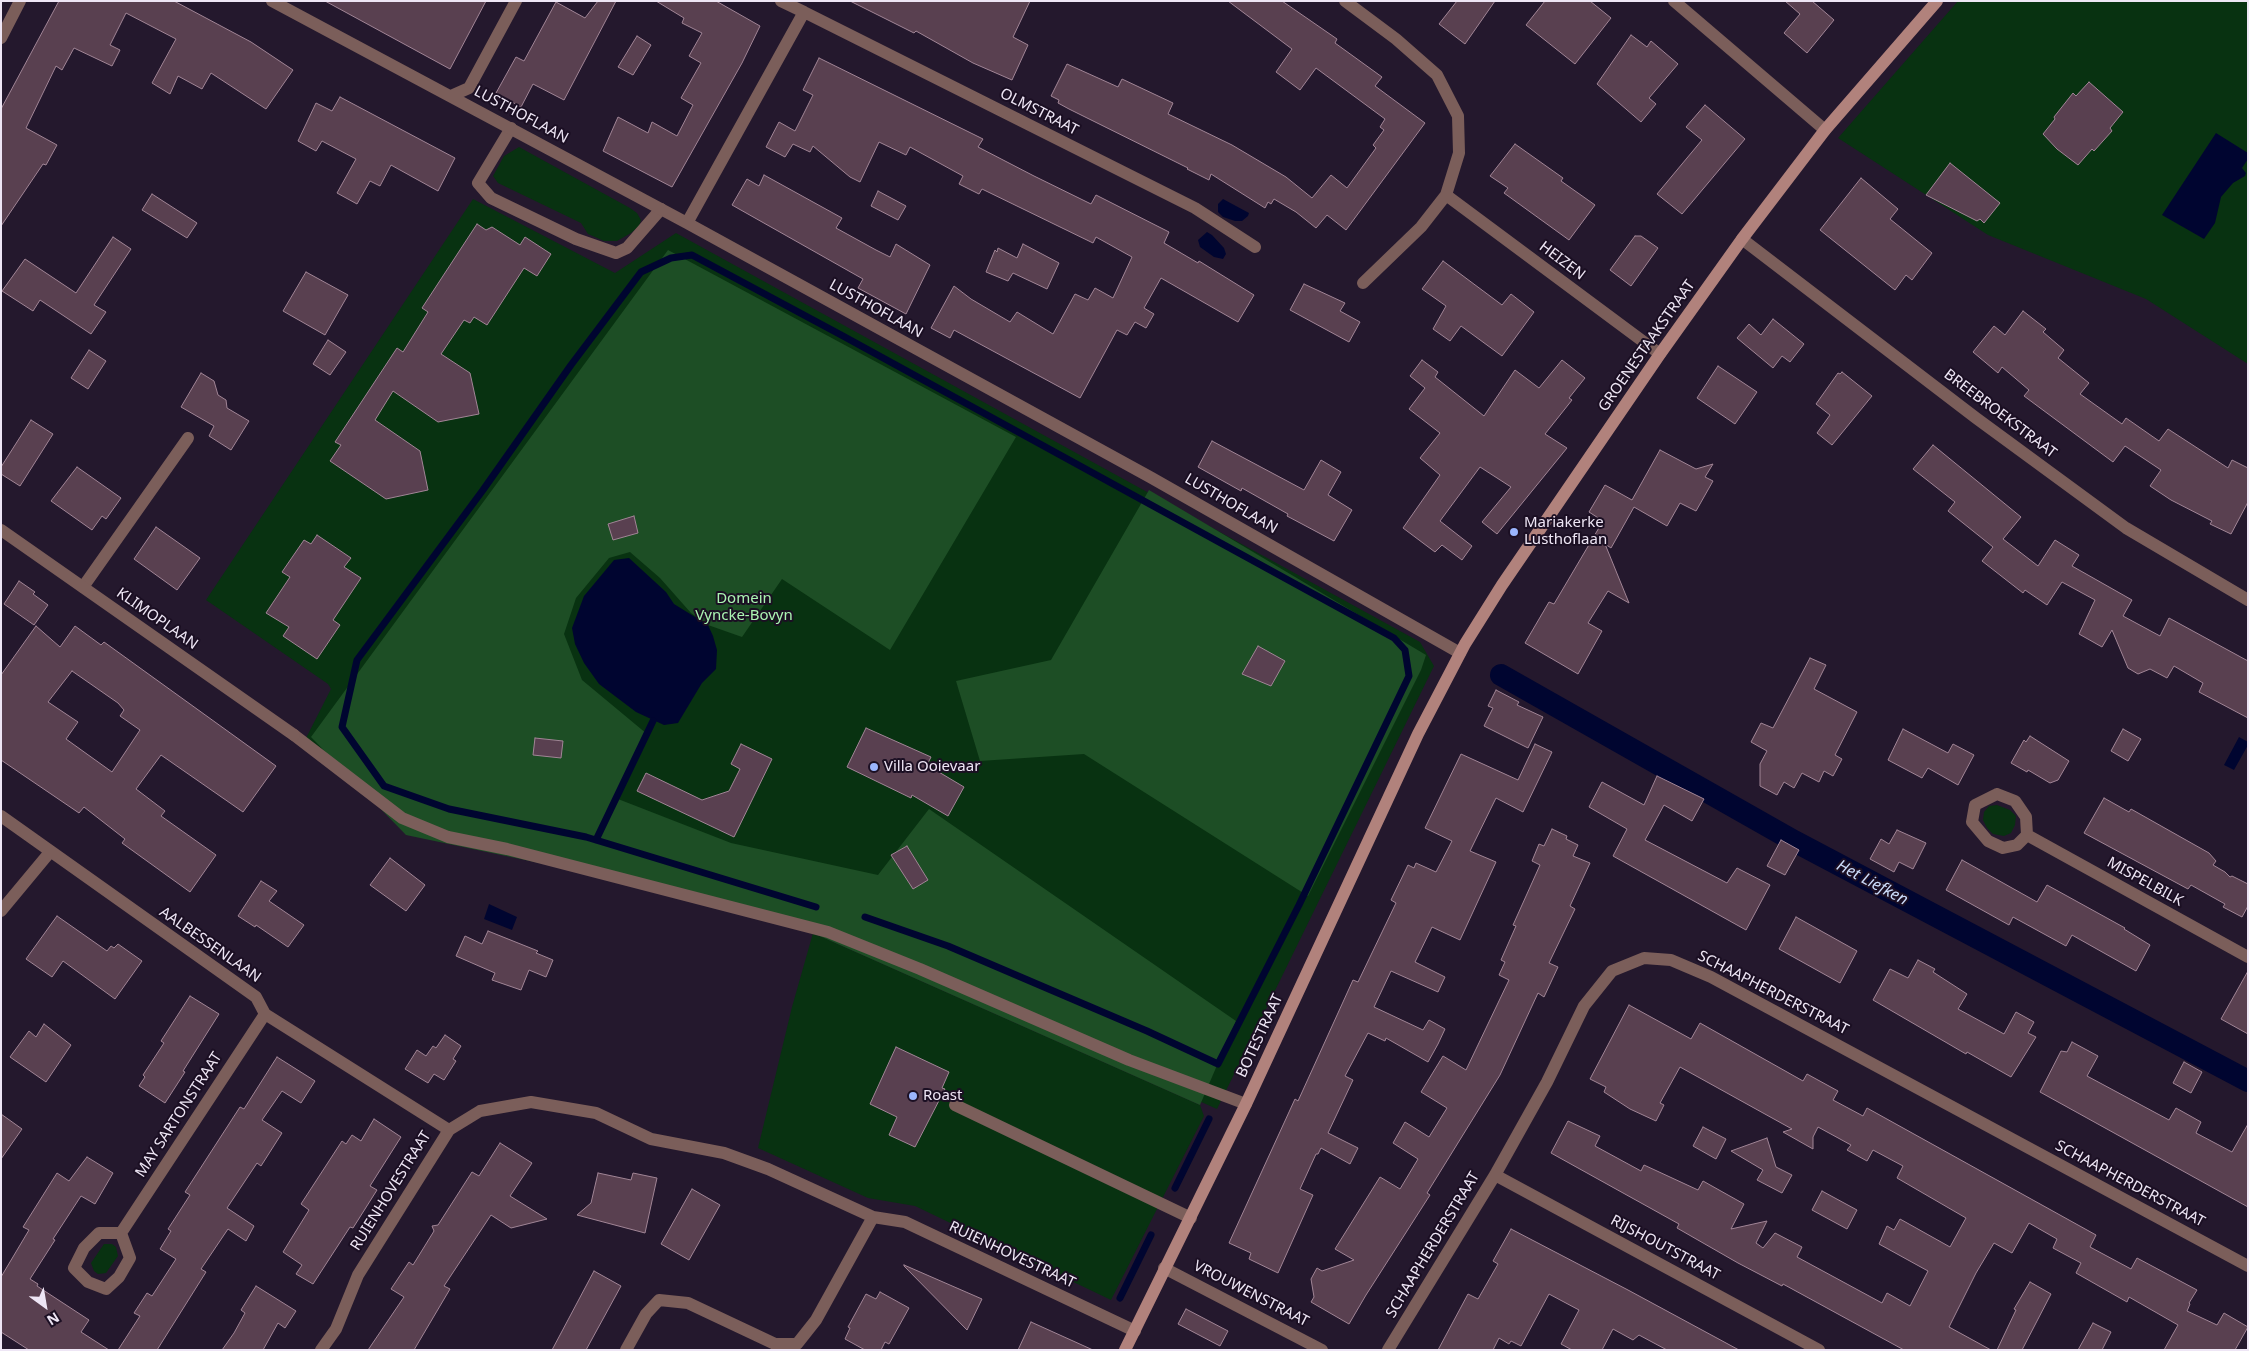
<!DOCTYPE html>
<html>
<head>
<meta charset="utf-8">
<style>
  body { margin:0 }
  #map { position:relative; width:2249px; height:1351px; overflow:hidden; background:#24182d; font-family:"Noto Sans",sans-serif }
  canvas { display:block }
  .frame { position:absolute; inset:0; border:2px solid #eee6f5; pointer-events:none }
  .north { position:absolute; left:20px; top:1281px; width:50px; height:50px; -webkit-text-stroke:4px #1b0f23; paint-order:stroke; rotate:148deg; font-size:14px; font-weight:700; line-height:20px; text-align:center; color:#eee6f5 }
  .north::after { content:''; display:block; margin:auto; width:18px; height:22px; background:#eee6f5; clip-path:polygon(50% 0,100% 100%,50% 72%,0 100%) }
</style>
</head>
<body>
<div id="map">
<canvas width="2249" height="1351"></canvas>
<div class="frame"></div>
<div class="north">N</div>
</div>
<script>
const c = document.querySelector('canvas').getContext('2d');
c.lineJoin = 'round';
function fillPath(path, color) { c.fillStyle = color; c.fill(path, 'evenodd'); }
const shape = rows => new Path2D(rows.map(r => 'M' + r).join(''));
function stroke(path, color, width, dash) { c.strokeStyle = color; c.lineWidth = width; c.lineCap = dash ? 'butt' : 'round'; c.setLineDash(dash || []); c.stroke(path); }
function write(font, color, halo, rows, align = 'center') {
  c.font = font + ' "Noto Sans",sans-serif'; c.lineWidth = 4; c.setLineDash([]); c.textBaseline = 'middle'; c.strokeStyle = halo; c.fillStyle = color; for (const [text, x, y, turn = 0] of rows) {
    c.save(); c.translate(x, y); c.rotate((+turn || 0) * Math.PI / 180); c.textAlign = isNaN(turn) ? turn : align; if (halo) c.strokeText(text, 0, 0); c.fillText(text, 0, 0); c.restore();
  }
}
fillPath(shape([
  [1958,1,2248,1,2248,364,2146,299,1988,235,1838,138],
  [519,147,630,208,637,213,641,220,639,226,631,233,617,241,604,241,588,234,581,223,498,183,493,176,504,156],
  [473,199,615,273,676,233,1420,642,1434,666,1217,1109,867,954,303,744,331,689,328,684,206,600],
  [1997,805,2010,810,2016,816,2015,825,2011,833,2004,836,1993,834,1987,828,1983,820,1984,812,1989,806],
  [813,933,1200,1105,1204,1116,1111,1300,915,1206,868,1198,758,1148,792,1007],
  [104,1244,112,1244,116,1247,118,1256,106,1273,98,1274,94,1271,91,1263]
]), '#083211');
fillPath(shape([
  [668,250,1016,437,890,650,782,579,742,637,708,625,691,613,660,578,630,552,609,558,576,598,564,634,582,680,647,734,618,799,731,843,878,875,929,809,1236,1021,1200,1105,813,933,573,870,406,835,311,737],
  [1149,490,1426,655,1421,670,1308,896,1084,754,980,761,956,681,1051,660]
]), '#1d4e25');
fillPath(shape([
  [2216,133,2248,153,2248,159,2242,168,2246,173,2245,176,2233,183,2221,197,2215,223,2204,239,2162,215],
  [1223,199,1249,213,1248,216,1242,221,1235,221,1223,217,1218,212,1218,204],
  [1207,232,1212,235,1224,248,1226,254,1223,259,1214,257,1200,247,1198,240],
  [629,558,666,592,674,604,708,625,713,636,717,650,716,669,702,683,678,723,664,725,636,712,599,684,584,663,575,644,572,628,584,596,614,560],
  [2239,737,2248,742,2248,745,2234,770,2224,765],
  [489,904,517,917,512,930,484,919]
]), '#000530');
stroke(shape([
  [596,840,653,721],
  [816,907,586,837,449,809,384,786,342,727,357,660,483,490,571,365,641,272,671,258,692,255,843,336,1394,638,1405,650,1409,676,1299,905,1218,1064,1147,1031,948,946,865,917],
  [1175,1188,1209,1119],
  [1120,1298,1151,1235]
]), '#000530', 7);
stroke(shape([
  [1501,675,1794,841,2248,1081]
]), '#000530', 22);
const building = shape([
  [59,1,174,1,251,42,293,70,266,109,211,73,202,89,178,76,170,94,152,83,176,39,126,13,110,45,120,50,112,66,74,48,62,70,56,66,26,128,57,145,46,165,43,164,1,226,1,109,59,1],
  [325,1,486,1,450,69,325,1],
  [598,1,616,1,564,100,533,84,521,107,496,93,516,57,524,61,556,2,585,18,598,1],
  [656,1,716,1,760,26,742,63,672,187,603,151,618,117,648,133,652,122,677,136,693,105,681,98,701,63,689,56,702,33,682,23,684,18,656,1],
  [850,1,1030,1,1013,37,1028,45,1012,80,973,63,916,31,914,33,850,1],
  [1228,1,1282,1,1337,39,1335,43,1382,77,1375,86,1425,123,1346,230,1327,215,1316,228,1296,212,1274,199,1271,204,1268,202,1265,208,1211,174,1209,180,1187,169,1188,168,1069,109,1058,103,1059,100,1051,96,1067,64,1118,87,1122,79,1173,103,1168,114,1232,145,1286,177,1312,198,1331,175,1347,188,1376,148,1373,145,1384,130,1380,127,1385,119,1316,68,1300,90,1276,72,1292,49,1228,1],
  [1457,1,1495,1,1465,44,1439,24,1457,1],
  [1545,1,1590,1,1611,18,1575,64,1526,25,1545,1],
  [1785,1,1812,1,1834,20,1807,53,1784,33,1800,14,1785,1],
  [1631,35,1647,47,1651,41,1678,64,1649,98,1656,104,1641,122,1597,84,1631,35],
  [637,36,651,45,633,75,618,67,637,36],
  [819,58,983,139,978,147,1034,176,1091,204,1096,195,1169,232,1164,243,1198,263,1199,261,1254,295,1238,322,1161,278,1144,308,1154,314,1146,328,1135,322,1127,335,1117,330,1080,398,954,330,950,338,931,328,954,286,971,299,1010,322,1017,312,1053,334,1075,294,1088,300,1095,288,1113,298,1132,257,1096,237,1093,243,982,189,979,194,959,184,963,176,910,147,906,155,879,142,860,182,850,177,813,146,810,152,793,144,785,157,766,147,779,122,795,131,813,95,803,90,819,58],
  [2089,82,2123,112,2110,128,2112,131,2094,151,2092,149,2078,165,2057,149,2043,134,2055,119,2054,117,2073,93,2076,96,2089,82],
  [340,97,455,158,438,191,391,165,380,186,370,181,357,204,337,193,356,159,322,141,316,151,298,141,316,103,332,111,340,97],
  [1705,105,1745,139,1682,214,1657,194,1702,140,1686,127,1705,105],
  [1515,144,1563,178,1561,181,1595,205,1569,240,1504,193,1508,188,1490,176,1515,144],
  [1950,163,2000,203,1984,223,1980,219,1977,221,1926,195,1950,163],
  [764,175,842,218,836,228,876,250,890,257,896,244,930,265,906,314,858,288,863,279,732,205,747,179,759,186,764,175],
  [1861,178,1898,209,1890,219,1932,253,1912,280,1906,275,1895,290,1820,230,1861,178],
  [878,191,906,206,898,220,871,206,878,191],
  [152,194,197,223,187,238,142,210,152,194],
  [477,224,486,230,492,227,520,245,525,237,551,254,537,276,524,268,487,325,474,317,470,323,464,320,441,354,470,373,479,414,438,422,393,391,375,420,420,451,428,490,386,499,330,461,341,445,335,442,397,348,403,352,428,312,422,308,477,224],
  [1635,236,1641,236,1658,248,1631,286,1610,270,1635,236],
  [113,237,131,249,94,305,106,312,91,334,40,300,33,311,2,291,25,259,76,293,113,237],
  [1023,244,1059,263,1047,289,1013,273,1008,281,986,272,995,250,997,252,998,248,1017,258,1023,244],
  [1443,261,1502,305,1511,294,1534,312,1502,356,1461,326,1450,341,1433,329,1446,306,1422,289,1443,261],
  [306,272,348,295,325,335,283,311,306,272],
  [1304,284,1345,303,1340,311,1360,322,1349,342,1290,310,1304,284],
  [2023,311,2046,329,2043,332,2064,350,2058,358,2089,383,2080,394,2122,424,2126,418,2159,441,2168,429,2228,468,2232,460,2248,468,2248,502,2231,534,2210,524,2212,521,2171,500,2150,486,2161,470,2125,446,2113,462,2024,396,2029,390,2002,367,1998,373,1973,352,1994,326,2005,335,2023,311],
  [1773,319,1804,344,1790,362,1782,356,1773,368,1737,338,1749,324,1761,335,1773,319],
  [328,340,346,352,330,375,313,364,328,340],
  [89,350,106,361,88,389,71,378,89,350],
  [1422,360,1438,372,1435,377,1484,416,1515,370,1539,388,1562,360,1585,378,1569,398,1572,400,1545,434,1567,448,1497,534,1482,522,1511,487,1480,467,1440,521,1472,546,1462,560,1442,545,1435,552,1403,528,1440,475,1420,458,1440,433,1409,409,1425,388,1410,376,1422,360],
  [1718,366,1757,392,1735,424,1697,398,1718,366],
  [1842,372,1872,396,1832,445,1817,433,1830,415,1816,404,1838,373,1840,374,1842,372],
  [201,373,214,381,218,395,226,400,227,408,249,421,231,450,209,436,214,426,181,407,201,373],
  [31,420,53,434,20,486,1,474,1,467,31,420],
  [1212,441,1304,490,1321,460,1341,472,1328,495,1352,510,1334,541,1287,516,1288,514,1242,488,1241,491,1198,467,1212,441],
  [1933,445,2021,517,2003,539,2038,566,2055,540,2079,555,2072,566,2132,600,2123,616,2160,636,2169,618,2248,661,2248,718,2199,692,2203,683,2174,666,2167,678,2150,669,2138,674,2128,668,2112,630,2102,647,2079,634,2095,600,2062,582,2047,605,2025,590,2023,593,1982,561,1993,547,1948,511,1955,502,1913,469,1933,445],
  [1660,450,1696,469,1713,464,1705,477,1713,481,1696,511,1680,503,1667,526,1634,507,1611,548,1605,544,1629,603,1608,591,1588,623,1602,631,1578,674,1525,643,1549,602,1554,604,1603,521,1589,512,1605,485,1632,500,1660,450],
  [77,467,121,498,106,519,102,516,92,530,51,501,77,467],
  [634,516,638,533,613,540,608,524,634,516],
  [156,527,200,558,177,590,134,559,156,527],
  [317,535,351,558,344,567,361,578,333,620,340,625,317,659,283,636,289,627,266,613,290,577,282,572,304,540,311,544,317,535],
  [19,581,35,592,33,594,48,605,34,625,4,604,19,581],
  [36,626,60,647,75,626,101,645,104,642,276,766,243,812,161,755,136,789,165,811,161,816,216,855,190,892,122,843,125,839,84,807,79,813,1,760,1,675,36,626],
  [72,671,118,703,124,710,120,716,140,730,112,772,66,739,78,722,48,702,72,671],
  [1258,646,1285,661,1271,686,1242,674,1258,646],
  [1810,658,1826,665,1814,689,1857,712,1835,755,1842,759,1833,776,1824,771,1819,782,1802,773,1794,788,1784,782,1777,795,1760,786,1760,764,1767,751,1751,742,1761,723,1773,728,1810,658],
  [1496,690,1519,702,1517,705,1543,717,1528,748,1484,726,1493,708,1488,706,1496,690],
  [866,728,931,757,927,765,964,787,948,816,912,795,911,798,847,767,866,728],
  [1903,729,1948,753,1953,744,1974,755,1958,785,1928,768,1922,778,1888,760,1903,729],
  [2123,729,2141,739,2128,761,2111,751,2123,729],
  [2030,736,2069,761,2058,780,2050,783,2028,770,2027,772,2011,763,2024,740,2026,742,2030,736],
  [535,738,563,741,561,758,533,755,535,738],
  [741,744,772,759,734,837,637,791,646,773,702,800,729,791,740,769,731,764,741,744],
  [1535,744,1552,752,1523,812,1496,798,1470,851,1496,862,1460,940,1432,927,1415,962,1445,977,1438,992,1391,971,1374,1007,1423,1030,1429,1020,1445,1029,1438,1044,1428,1062,1386,1038,1385,1041,1368,1033,1345,1076,1353,1080,1328,1133,1358,1148,1350,1164,1321,1148,1318,1154,1316,1154,1300,1189,1313,1195,1278,1273,1249,1259,1251,1253,1229,1243,1295,1099,1298,1101,1353,980,1358,982,1396,903,1391,900,1408,865,1414,868,1416,863,1436,872,1452,841,1425,828,1461,754,1518,780,1535,744],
  [1657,776,1704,799,1692,821,1664,805,1645,840,1727,883,1737,868,1770,885,1746,930,1613,856,1627,829,1589,807,1602,782,1644,805,1657,776],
  [2104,798,2129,812,2131,809,2209,853,2216,861,2213,865,2225,872,2230,877,2232,876,2248,884,2248,906,2242,917,2223,907,2225,904,2191,885,2188,889,2084,833,2104,798],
  [1552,829,1567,836,1566,839,1578,845,1573,856,1590,863,1570,906,1575,909,1549,963,1558,967,1544,997,1538,993,1500,1075,1427,1193,1430,1195,1366,1295,1349,1324,1311,1302,1314,1297,1311,1279,1317,1268,1322,1271,1354,1260,1335,1249,1380,1177,1400,1189,1418,1159,1393,1143,1405,1122,1429,1137,1447,1108,1421,1092,1443,1056,1466,1070,1509,980,1499,975,1505,962,1501,960,1516,926,1513,925,1540,865,1532,861,1539,844,1544,846,1552,829],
  [1897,830,1926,843,1913,869,1899,862,1894,872,1870,859,1881,839,1889,844,1897,830],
  [1781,840,1799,850,1785,875,1767,866,1781,840],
  [907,846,928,880,913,889,891,855,907,846],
  [390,858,425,885,406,911,370,885,390,858],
  [1962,860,2037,902,2047,885,2125,928,2124,929,2150,945,2136,971,2072,935,2066,946,2013,917,2009,925,1946,890,1962,860],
  [261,881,277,891,269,901,304,925,288,947,256,925,255,927,238,916,261,881],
  [57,916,107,951,111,946,114,948,118,944,142,961,115,999,63,961,52,977,26,959,57,916],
  [1796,917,1857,951,1840,983,1779,949,1796,917],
  [488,931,538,951,536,953,553,960,546,977,529,970,521,990,492,980,495,973,456,956,465,936,482,944,488,931],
  [1918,960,1935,969,1933,972,1967,994,1958,1009,2004,1034,2016,1012,2034,1022,2028,1033,2036,1037,2011,1077,1967,1052,1966,1054,1873,1000,1890,969,1908,978,1918,960],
  [2248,971,2248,1034,2221,1019,2248,971],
  [190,996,219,1014,183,1071,185,1072,165,1103,139,1086,145,1077,143,1075,164,1043,161,1041,190,996],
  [1629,1005,1691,1039,1700,1023,1803,1081,1807,1074,1838,1091,1833,1100,1863,1116,1867,1108,2096,1235,2090,1247,2131,1269,2137,1258,2197,1290,2189,1303,2190,1304,2187,1311,2217,1325,2224,1313,2248,1327,2235,1350,2164,1350,2178,1325,2129,1297,2127,1302,2076,1273,2081,1263,2053,1248,2057,1239,2029,1223,2012,1253,1994,1243,1976,1273,1949,1327,1991,1350,1904,1350,1783,1284,1782,1286,1738,1263,1677,1228,1679,1224,1551,1153,1568,1121,1600,1136,1595,1146,1641,1171,1644,1165,1698,1190,1703,1181,1744,1204,1731,1229,1767,1221,1756,1243,1763,1248,1775,1233,1802,1247,1797,1257,1882,1303,1887,1293,1910,1306,1928,1271,1879,1244,1887,1226,1894,1230,1900,1219,1950,1247,1966,1218,1897,1178,1903,1166,1873,1150,1867,1161,1847,1150,1851,1145,1818,1127,1813,1137,1813,1149,1783,1132,1792,1129,1680,1067,1660,1103,1664,1105,1656,1121,1630,1109,1604,1092,1606,1087,1590,1079,1629,1005],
  [44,1024,71,1045,46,1082,10,1057,29,1031,36,1037,44,1024],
  [445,1035,461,1046,453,1059,456,1061,444,1080,434,1074,428,1083,405,1069,417,1050,426,1056,433,1046,436,1048,445,1035],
  [2072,1042,2098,1056,2087,1076,2169,1120,2176,1108,2201,1122,2196,1133,2232,1152,2248,1124,2248,1207,2040,1092,2061,1051,2067,1052,2072,1042],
  [896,1047,949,1072,942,1088,945,1089,915,1147,889,1135,897,1117,870,1104,896,1047],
  [277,1057,315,1081,301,1103,282,1091,262,1120,282,1133,261,1166,257,1163,227,1208,254,1226,246,1241,228,1229,201,1269,206,1272,157,1350,118,1350,140,1316,134,1313,147,1293,152,1296,176,1259,160,1249,171,1231,168,1229,190,1195,185,1192,240,1107,244,1109,277,1057],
  [2184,1062,2202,1072,2191,1093,2173,1083,2184,1062],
  [1,1114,22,1129,1,1159,1,1114],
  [374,1119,401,1137,370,1186,377,1190,353,1228,350,1227,313,1284,296,1274,302,1265,283,1252,309,1210,301,1204,342,1141,346,1144,352,1135,361,1141,374,1119],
  [1703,1127,1726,1139,1716,1159,1693,1146,1703,1127],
  [1767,1138,1776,1167,1792,1175,1782,1193,1757,1180,1763,1170,1731,1151,1767,1138],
  [500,1143,532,1163,510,1196,547,1219,511,1228,491,1215,444,1286,450,1289,414,1350,368,1350,404,1297,391,1289,409,1262,413,1265,434,1231,432,1226,438,1225,472,1172,479,1176,500,1143],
  [87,1157,113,1173,95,1204,81,1196,53,1239,55,1240,30,1279,38,1284,37,1286,89,1320,81,1332,109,1350,29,1350,1,1332,1,1277,29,1230,23,1227,57,1173,69,1181,87,1157],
  [598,1173,631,1180,633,1173,657,1178,645,1233,577,1215,591,1203,598,1173],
  [692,1189,720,1205,689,1260,661,1244,692,1189],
  [1822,1191,1857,1210,1847,1229,1812,1210,1822,1191],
  [1511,1229,1628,1290,1739,1350,1667,1350,1639,1335,1633,1340,1613,1329,1602,1350,1572,1350,1561,1344,1579,1310,1549,1294,1521,1346,1511,1341,1509,1344,1499,1338,1493,1350,1438,1350,1468,1294,1478,1299,1498,1264,1493,1261,1511,1229],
  [904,1265,982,1299,967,1330,904,1266,904,1265],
  [594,1271,621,1286,586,1350,552,1350,594,1271],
  [2030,1282,2051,1294,2022,1350,1997,1350,2016,1310,2014,1309,2030,1282],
  [256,1286,296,1311,285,1328,278,1323,263,1350,222,1350,234,1333,245,1313,241,1310,256,1286],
  [880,1292,909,1308,889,1344,885,1342,881,1350,865,1350,845,1339,850,1328,848,1327,866,1294,876,1299,880,1292],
  [1186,1309,1228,1331,1220,1346,1178,1324,1186,1309],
  [1031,1322,1093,1350,1018,1350,1031,1322],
  [2093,1323,2111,1332,2102,1350,2078,1350,2093,1323]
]);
fillPath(building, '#594050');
stroke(building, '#a18596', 1);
stroke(shape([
  [511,128,478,183,491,198,576,239,616,253,627,248,661,209],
  [83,587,188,438],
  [294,735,402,818,448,837,507,849,828,932,920,969,1129,1060,1246,1104],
  [955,1105,1191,1218]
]), '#7b5e5a', 12);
stroke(shape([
  [272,1,687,223,1150,477,1460,653],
  [781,1,804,12],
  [1345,1,1396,39,1437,75,1458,116,1459,153,1446,195,1660,354],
  [1674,1,1825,130],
  [1,38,20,1],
  [451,96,469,88,516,1],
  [687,223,804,12,1195,208,1255,247],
  [1742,239,1976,418,2126,528,2248,600],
  [1363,283,1421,227,1446,195],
  [1,530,294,735],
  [1997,794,2015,801,2026,817,2027,835,2017,845,2003,848,1988,841,1972,822,1975,805,1997,794],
  [1,816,256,997,265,1014,449,1130],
  [2027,835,2248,957],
  [1,911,50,852],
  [1495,1175,1819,1350],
  [121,1233,130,1258,119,1277,106,1289,88,1282,74,1268,84,1248,99,1233,121,1233,265,1014],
  [1164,1268,1322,1350],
  [321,1350,336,1329,358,1275,449,1130,480,1111,531,1102,596,1113,651,1139,724,1153,768,1169,873,1217,905,1222,1135,1331],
  [626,1350,646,1314,659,1300,688,1303,775,1344,797,1344,816,1320,873,1217],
  [1388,1350,1495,1175,1547,1082,1584,1006,1612,971,1644,958,1671,960,1711,977,2248,1266]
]), '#7b5e5a', 12);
stroke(shape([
  [1125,1350,1246,1104,1418,734,1465,644,1502,585,1660,354,1742,239,1825,130,1937,1]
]), '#b1827c', 12);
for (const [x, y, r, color] of [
  [1514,532,5,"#9ab5fd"],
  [874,767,5,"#9ab5fd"],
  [913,1096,5,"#9ab5fd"]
]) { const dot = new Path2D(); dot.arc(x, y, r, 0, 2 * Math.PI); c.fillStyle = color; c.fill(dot); stroke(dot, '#1b0f23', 2); }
write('15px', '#eee6f5', '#1b0f23', [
  ["OLMSTRAAT",1039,112,27],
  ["LUSTHOFLAAN",521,115,28],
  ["HEIZEN",1562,261,37],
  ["LUSTHOFLAAN",876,309,29],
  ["GROENESTAAKSTRAAT",1647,346,-55],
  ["BREEBROEKSTRAAT",2000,414,37],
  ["LUSTHOFLAAN",1231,504,30],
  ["KLIMOPLAAN",157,619,35],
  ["MISPELBILK",2145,882,29],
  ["AALBESSENLAAN",210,945,35],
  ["SCHAAPHERDERSTRAAT",1773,993,27],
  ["BOTESTRAAT",1260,1036,-65],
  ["MAY SARTONSTRAAT",179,1115,-57],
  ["SCHAAPHERDERSTRAAT",2130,1184,28],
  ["RUIENHOVESTRAAT",391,1191,-58],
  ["SCHAAPHERDERSTRAAT",1433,1245,-59],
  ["RIJSHOUTSTRAAT",1665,1248,28],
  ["RUIENHOVESTRAAT",1012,1255,25],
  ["VROUWENSTRAAT",1251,1294,27]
]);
write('15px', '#eee6f5', '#1b0f23', [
  ["Mariakerke",1524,523],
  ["Lusthoflaan",1524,540],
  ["Villa Ooievaar",884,767],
  ["Roast",923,1096]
], 'left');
write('15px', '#abf5b2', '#1b0f23', [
  ["Domein",744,599],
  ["Vyncke-Bovyn",744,616]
]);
write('italic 16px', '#ccdcfb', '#1b0f23', [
  ["Het Liefken",1872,883,28]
]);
</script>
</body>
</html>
